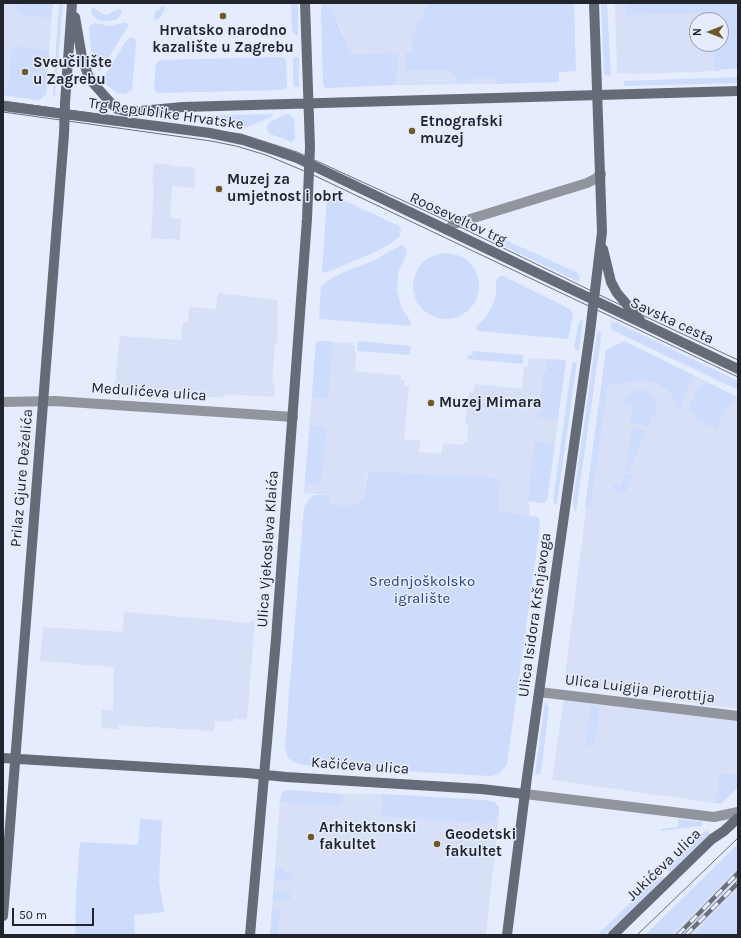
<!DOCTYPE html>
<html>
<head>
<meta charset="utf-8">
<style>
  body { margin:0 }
  #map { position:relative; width:741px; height:938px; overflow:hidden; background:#e5ecfd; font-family:Karla,sans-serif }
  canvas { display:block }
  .frame { position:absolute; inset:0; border:4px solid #22252d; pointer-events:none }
  .north { position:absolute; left:689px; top:12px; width:40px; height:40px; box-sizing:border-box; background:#e5ecfd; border:1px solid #979caa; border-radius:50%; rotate:270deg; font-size:11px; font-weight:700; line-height:16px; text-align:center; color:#22252d }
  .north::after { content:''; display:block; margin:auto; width:14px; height:18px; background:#6e5928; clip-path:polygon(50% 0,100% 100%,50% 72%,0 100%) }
  .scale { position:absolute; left:12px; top:908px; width:82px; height:18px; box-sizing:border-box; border:2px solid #22252d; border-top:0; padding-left:5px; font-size:12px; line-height:14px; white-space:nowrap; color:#22252d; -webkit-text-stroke:3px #e5ecfd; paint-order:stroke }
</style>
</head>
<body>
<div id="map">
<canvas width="741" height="938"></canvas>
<div class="frame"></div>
<div class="north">N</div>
<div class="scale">50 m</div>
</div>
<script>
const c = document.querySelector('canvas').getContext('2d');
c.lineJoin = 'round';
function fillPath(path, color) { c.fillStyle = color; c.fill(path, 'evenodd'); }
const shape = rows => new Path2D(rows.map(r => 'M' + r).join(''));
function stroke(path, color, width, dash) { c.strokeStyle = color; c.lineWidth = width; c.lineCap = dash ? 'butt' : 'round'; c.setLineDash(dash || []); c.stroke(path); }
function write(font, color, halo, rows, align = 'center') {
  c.font = font + ' Karla,sans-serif'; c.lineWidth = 3; c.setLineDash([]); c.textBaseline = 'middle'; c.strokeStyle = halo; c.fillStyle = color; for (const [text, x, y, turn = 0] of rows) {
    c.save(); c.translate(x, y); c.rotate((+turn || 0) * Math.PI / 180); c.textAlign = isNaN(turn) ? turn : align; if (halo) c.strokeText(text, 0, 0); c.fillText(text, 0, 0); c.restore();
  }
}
fillPath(shape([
  [3,3,53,3,46,94,42,98,39,100,3,95],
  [320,3,424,3,428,6,424,15,412,35,412,53,405,71,451,70,457,75,457,84,465,79,493,79,496,74,496,84,396,85,398,54,352,54,340,26,324,4,321,7],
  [615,3,719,3,719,20,697,20,697,44,720,44,720,71,633,74,617,73],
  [154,163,170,165,170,166,195,168,195,188,172,186,170,218,181,219,180,240,151,238,154,185,152,184],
  [218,293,278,300,277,320,278,320,277,343,275,344,272,383,275,383,274,397,225,394,224,398,185,395,186,391,137,388,137,392,114,391,120,336,181,340,183,322,188,322,189,307,216,309],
  [319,341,353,343,353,345,355,345,354,352,356,352,355,371,401,376,401,380,405,380,404,385,409,386,404,439,420,441,419,452,441,454,443,443,464,445,464,442,467,442,468,425,465,425,469,392,473,393,475,384,522,389,524,367,528,367,529,358,566,360,547,500,544,503,528,501,530,509,529,516,506,513,499,511,500,478,367,471,364,497,359,502,353,505,330,505,330,495,304,493,316,343],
  [624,341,738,397,738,709,564,684,606,350],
  [124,612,233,621,233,622,247,623,255,620,247,720,234,718,233,722,215,721,214,731,118,725,118,729,101,728,102,710,113,710,114,667,40,661,43,627,123,632],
  [564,698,738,721,738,787,721,804,552,780],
  [288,790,341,794,383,794,494,802,499,807,499,814,486,935,270,935,280,799,283,792],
  [738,868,738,889,694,935,671,935]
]), '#d7e0f6');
fillPath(shape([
  [18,3,53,3,51,18,17,14],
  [59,3,63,3,55,97,53,94],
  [291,3,298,3,298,35,296,35,292,31],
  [424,3,574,3,576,71,559,72,559,82,496,84,495,75,493,79,466,79,466,83,457,84,457,75,451,75,451,70,405,71,405,53,412,53,412,35,424,15,423,14,427,6],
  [601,3,607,3,611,76,604,75],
  [626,3,738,3,738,69,725,69,715,71,715,44,721,44,721,20,714,20,714,13,626,15],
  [324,4,330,7,352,54,398,53,396,85,325,88,323,85,321,7],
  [161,6,166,7,164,11,160,18,155,20,154,19,154,14,157,10,160,9],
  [92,8,94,8,102,14,107,15,118,9,120,9,122,13,117,19,109,21,102,21,96,19,93,15,91,12],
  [126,22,129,25,100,71,98,70,91,50,89,27,94,23,110,26],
  [131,37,135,39,136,44,132,90,125,94,117,93,108,86,103,79,126,41],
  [12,46,49,50,46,94,42,98,37,100,3,95,9,81],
  [280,57,284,58,286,60,287,87,283,90,157,93,154,89,156,64,160,60],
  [295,57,299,57,299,87,295,87,293,83,293,59],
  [738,77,738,83,624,86,624,81],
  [272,114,273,116,245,128,195,120,195,116],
  [287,114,290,114,294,119,295,139,292,142,270,134,267,130,267,126,270,122],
  [332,195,399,226,401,230,400,236,388,245,371,254,325,273,322,271,327,198],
  [492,234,578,273,580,277,579,282,487,238],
  [401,245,405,247,407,253,398,273,397,291,402,309,411,322,410,326,320,319,319,318,321,287,327,281,342,273,373,261],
  '413 286a33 33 0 1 1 66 0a33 33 0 1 1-66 0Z',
  [500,276,503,276,570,309,573,314,568,339,477,331,476,327,485,318,492,306,496,294,496,280],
  [581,320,583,320,579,351,576,350,574,347,579,322],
  [610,322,618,323,738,381,738,390,614,331,611,328],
  [599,330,601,334,600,345,576,513,573,506,573,501,595,346,597,333],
  [319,341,331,341,333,343,328,397,327,398,314,398,312,395,316,343],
  [358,341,411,346,410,355,357,351],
  [624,341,693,375,680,408,676,406,674,399,670,392,657,383,648,381,639,381,608,385,590,508,585,507,606,350],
  [473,351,523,355,523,364,467,359,468,355,472,355],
  [546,360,566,360,558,419,538,419,544,373,545,373,547,369,547,364,546,363],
  [575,362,577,362,557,504,555,505,553,501,572,363],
  [704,384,710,384,734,396,732,404,725,409,717,429,695,419,697,415,688,410,698,387],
  [636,390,642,390,646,392,655,400,657,412,655,417,652,416,648,426,630,422,632,406,623,404,626,396],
  [310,426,323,427,325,427,326,430,321,482,320,483,307,483,305,481],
  [632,427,646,431,629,471,628,472,626,470],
  [535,441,555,444,547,500,544,503,528,501],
  [368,471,500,478,499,511,538,517,540,521,537,549,507,764,499,774,490,776,303,765,294,762,288,758,285,746,304,507,309,499,314,495,330,495,330,505,353,505,359,502,364,497],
  [625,473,633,476,625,493,621,491,619,494,613,488,613,483,621,485],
  [545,701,549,707,541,773,538,775,535,774],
  [591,706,599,707,594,746,586,745],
  [720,773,738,775,738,787,721,803,716,803],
  [288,790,341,794,340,806,280,802,283,792],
  [383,794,486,800,494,802,499,807,499,814,496,820,491,824,381,816],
  [140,819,162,820,159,882,164,912,134,915,135,935,75,935,76,895,80,842,138,845],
  [678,819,703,822,701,826,661,831,661,829,678,827],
  [707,830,710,834,669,873,667,868],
  [738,844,738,868,671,935,645,935],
  [276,868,284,869,284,872,293,874,290,881,275,880,275,869],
  [658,876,664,878,605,935,597,935],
  [738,889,738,935,694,935,715,912],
  [273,891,289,891,291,899,281,900,280,903,273,902],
  [272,909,280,909,278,935,270,935]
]), '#cddbfc');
stroke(shape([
  [447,230,454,224,587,183,595,179,601,174],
  [3,402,55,401,293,417],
  [539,692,738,716],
  [525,794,714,817,738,812]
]), '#91959e', 10);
stroke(shape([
  [75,17,82,57,88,75,93,83,110,102,117,109,125,111,140,111,183,107,738,91],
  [3,106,210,133,243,140,274,150,297,158,738,369],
  [603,249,611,282,617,293,640,320],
  [3,758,247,773,286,777,481,789,525,794],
  [3,916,64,134,65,103,72,3],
  [250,935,276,639,307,219,310,147,305,3],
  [507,935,527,777,590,332,602,232,594,3],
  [613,935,712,839,724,831,738,818]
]), '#666b78', 10);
stroke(shape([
  [3,101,241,134,297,152,454,224,608,299,738,360],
  [3,112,211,141,236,146,266,155,309,173,738,377],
  [637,935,738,838]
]), '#6a6f7a', 1);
const rail = shape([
  [678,935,738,873],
  [686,935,738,883]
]);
stroke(rail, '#6a6f7a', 4.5);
stroke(rail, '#e5ecfd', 3, [9]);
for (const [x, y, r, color] of [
  [223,16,4,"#6e5928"],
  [25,72,4,"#6e5928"],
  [412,131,4,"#6e5928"],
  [219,189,4,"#6e5928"],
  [431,403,4,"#6e5928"],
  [311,837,4,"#6e5928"],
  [437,844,4,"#6e5928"]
]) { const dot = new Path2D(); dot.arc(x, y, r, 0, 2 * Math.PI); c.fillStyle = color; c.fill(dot); stroke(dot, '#e5ecfd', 1.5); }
write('bold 15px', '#22252d', '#e5ecfd', [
  ["Hrvatsko narodno",223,31,"center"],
  ["kazalište u Zagrebu",223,48,"center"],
  ["Sveučilište",33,63],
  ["u Zagrebu",33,80],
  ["Etnografski",420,122],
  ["muzej",420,139],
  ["Muzej za",227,180],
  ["umjetnost i obrt",227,197],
  ["Muzej Mimara",439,403],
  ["Arhitektonski",319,828],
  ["fakultet",319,845],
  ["Geodetski",445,835],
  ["fakultet",445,852]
], 'left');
write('15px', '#22252d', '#e5ecfd', [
  ["Trg Republike Hrvatske",166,114,8],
  ["Rooseveltov trg",458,219,25],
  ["Savska cesta",672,321,25],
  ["Medulićeva ulica",149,392,4],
  ["Prilaz Gjure Deželića",22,478,-85],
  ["Ulica Vjekoslava Klaića",268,549,-86],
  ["Ulica Isidora Kršnjavoga",535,615,-82],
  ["Ulica Luigija Pierottija",640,689,7],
  ["Kačićeva ulica",360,766,4],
  ["Jukićeva ulica",664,865,-44]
]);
write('15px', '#2c3f81', '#e5ecfd', [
  ["Srednjoškolsko",422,582],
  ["igralište",422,599]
]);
</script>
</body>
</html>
